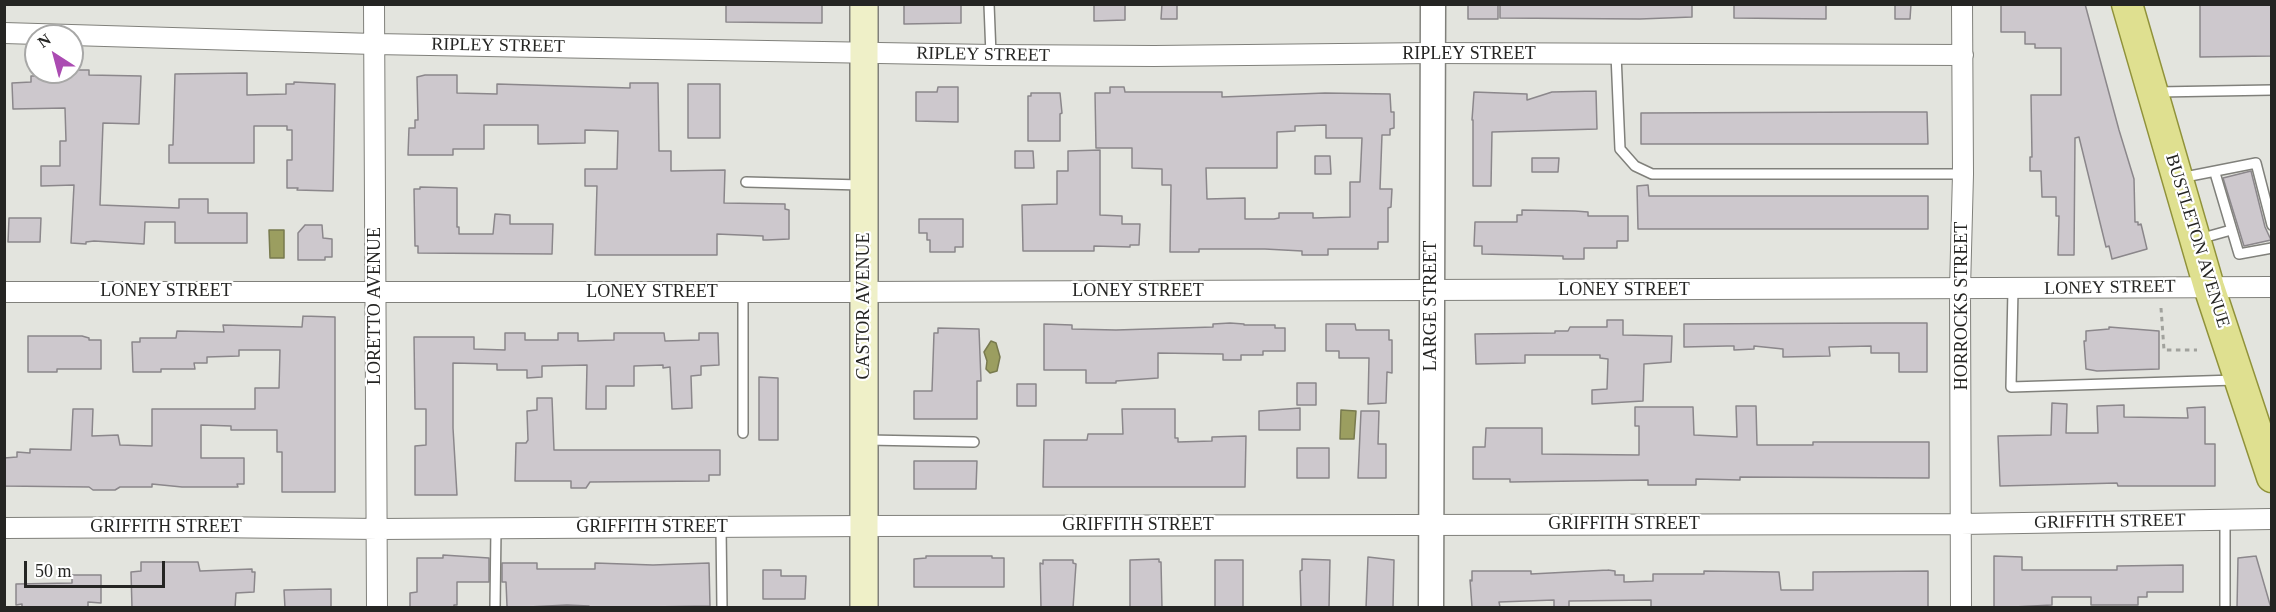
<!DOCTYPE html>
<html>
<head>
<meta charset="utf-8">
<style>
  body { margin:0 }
  #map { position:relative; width:2276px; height:612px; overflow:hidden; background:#e3e4de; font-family:"Times New Roman",serif }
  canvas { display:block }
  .frame { position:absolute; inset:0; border:6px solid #252523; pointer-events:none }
  .north { position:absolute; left:24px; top:24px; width:60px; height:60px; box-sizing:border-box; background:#fff; border:2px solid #a8a8a7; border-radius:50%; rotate:324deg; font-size:16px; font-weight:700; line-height:24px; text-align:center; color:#252523 }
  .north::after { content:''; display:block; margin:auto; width:21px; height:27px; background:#ab4bb2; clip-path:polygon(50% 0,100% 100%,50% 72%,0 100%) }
  .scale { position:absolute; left:24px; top:561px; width:141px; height:27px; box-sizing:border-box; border:3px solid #252523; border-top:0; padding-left:8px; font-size:18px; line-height:21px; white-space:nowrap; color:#252523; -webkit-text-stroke:4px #fff; paint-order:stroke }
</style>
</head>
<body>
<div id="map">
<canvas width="2276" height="612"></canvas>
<div class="frame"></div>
<div class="north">N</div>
<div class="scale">50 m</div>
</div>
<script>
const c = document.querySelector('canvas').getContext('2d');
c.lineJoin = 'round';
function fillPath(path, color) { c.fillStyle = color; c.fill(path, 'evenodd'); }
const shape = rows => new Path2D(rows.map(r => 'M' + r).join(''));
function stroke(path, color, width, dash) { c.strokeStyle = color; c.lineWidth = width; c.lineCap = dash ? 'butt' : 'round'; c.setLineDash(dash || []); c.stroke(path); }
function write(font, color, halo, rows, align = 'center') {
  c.font = font + ' "Times New Roman",serif'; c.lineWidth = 4.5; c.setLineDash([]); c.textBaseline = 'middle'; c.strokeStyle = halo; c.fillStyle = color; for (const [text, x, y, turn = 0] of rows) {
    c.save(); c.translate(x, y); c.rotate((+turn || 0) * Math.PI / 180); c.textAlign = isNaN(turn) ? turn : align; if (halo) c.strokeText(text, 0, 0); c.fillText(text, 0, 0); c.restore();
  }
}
const water = shape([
  [269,230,284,230,284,258,270,258,269,230],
  [991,341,996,343,1000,357,997,371,990,373,986,369,987,361,984,352,991,341],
  [1341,410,1356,411,1354,439,1340,439,1341,410]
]);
fillPath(water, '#9b9e60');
stroke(water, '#787a4e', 1.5);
const building = shape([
  [726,4,822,4,822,23,726,22,726,4],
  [904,4,961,4,961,23,904,24,904,4],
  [1094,4,1125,4,1125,20,1094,21,1094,4],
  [1162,4,1177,4,1177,19,1161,19,1162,4],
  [1468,4,1498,4,1498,19,1468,19,1468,4],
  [1500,4,1692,4,1692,17,1640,19,1500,18,1500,4],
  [1734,4,1826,4,1826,19,1734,18,1734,4],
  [1895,4,1911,4,1910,19,1895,19,1895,4],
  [2001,4,2085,4,2119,130,2134,179,2135,222,2138,222,2138,225,2141,224,2147,249,2112,259,2109,246,2106,247,2079,137,2075,138,2074,255,2058,255,2059,216,2056,216,2056,197,2042,197,2041,171,2030,171,2030,157,2032,157,2031,95,2061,95,2061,48,2035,48,2035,44,2025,44,2025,32,2001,32,2001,4],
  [2200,4,2271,4,2271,56,2200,57,2200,4],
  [72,70,89,70,89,75,141,76,139,124,103,123,100,205,179,208,179,199,208,199,208,213,247,213,247,243,175,243,175,222,145,222,144,244,94,241,86,242,86,244,71,243,74,185,41,186,41,166,60,166,60,141,66,141,65,108,13,109,12,83,31,82,31,76,67,76,67,72,72,72,72,70],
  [247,73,247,95,286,94,286,84,294,84,294,82,335,84,333,191,297,190,298,188,287,188,287,160,292,160,292,130,287,130,287,126,254,126,254,163,169,163,169,145,173,145,175,74,247,73],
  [425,75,457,75,457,93,497,94,497,84,630,88,630,83,658,83,659,151,671,151,671,171,725,170,724,203,785,204,785,209,789,210,789,239,767,240,763,240,763,236,717,234,717,255,595,255,597,186,585,186,585,169,617,169,618,131,585,130,585,143,538,144,538,125,484,125,484,149,453,149,453,155,408,155,409,128,415,128,415,120,418,120,417,77,425,75],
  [688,84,720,84,720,138,688,138,688,84],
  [938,87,958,87,958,122,916,121,916,92,937,92,938,87],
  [1110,87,1124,87,1125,92,1222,92,1222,97,1325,93,1390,94,1391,112,1394,112,1394,128,1390,129,1390,135,1382,135,1380,189,1392,189,1391,207,1388,208,1388,242,1378,242,1378,249,1328,249,1328,255,1302,255,1302,251,1265,249,1199,249,1199,252,1170,252,1171,185,1162,185,1162,169,1132,168,1132,148,1096,148,1095,93,1110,93,1110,87],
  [1326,125,1326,138,1362,138,1360,182,1350,182,1350,217,1313,218,1313,213,1279,213,1279,218,1274,219,1245,219,1245,198,1207,199,1206,168,1277,168,1277,132,1295,131,1295,126,1326,125],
  [1596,91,1597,129,1492,132,1491,186,1473,186,1473,120,1472,120,1474,92,1527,94,1527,100,1552,92,1596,91],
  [1031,93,1060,93,1062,113,1060,114,1060,141,1028,141,1028,96,1031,96,1031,93],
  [1884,112,1927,112,1928,144,1641,144,1641,113,1884,112],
  [1100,150,1100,215,1122,216,1122,224,1140,224,1139,245,1130,245,1130,247,1094,246,1094,251,1023,251,1022,205,1057,204,1057,171,1068,171,1068,151,1100,150],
  [1015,151,1033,151,1034,168,1015,168,1015,151],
  [1315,156,1330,156,1331,174,1315,174,1315,156],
  [1532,158,1559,158,1558,172,1532,172,1532,158],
  [2251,171,2265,227,2271,240,2244,246,2223,178,2251,171],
  [1648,185,1649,196,1928,196,1928,229,1638,229,1637,186,1648,185],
  [420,187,457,188,457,227,459,227,459,234,493,234,495,214,510,215,510,224,553,224,552,254,418,253,418,246,415,246,414,189,420,189,420,187],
  [1522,210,1575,211,1588,212,1588,216,1628,216,1628,241,1617,241,1617,248,1584,248,1584,259,1563,259,1563,256,1482,254,1482,246,1474,246,1475,222,1517,222,1517,215,1522,215,1522,210],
  [9,218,41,218,40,242,8,242,9,218],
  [919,219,963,219,963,247,955,247,955,252,930,252,930,240,927,240,927,233,919,233,919,219],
  [305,225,322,225,323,238,332,239,332,257,325,257,325,260,298,260,298,233,305,225],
  [303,316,335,317,335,492,282,492,282,452,277,452,277,430,231,430,231,426,201,425,201,458,244,458,244,484,237,484,238,487,182,487,152,484,152,487,120,487,115,490,93,490,89,487,4,486,4,458,17,457,17,452,30,453,30,449,71,450,73,409,93,409,92,436,118,435,120,445,152,446,152,409,255,409,255,388,279,388,280,350,239,350,239,356,207,357,207,363,194,363,195,369,161,369,161,372,133,372,132,342,140,342,140,338,176,338,177,331,224,332,223,325,302,327,303,316],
  [1607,320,1623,320,1623,335,1672,336,1671,362,1644,364,1643,401,1592,404,1592,390,1607,389,1608,359,1600,358,1600,355,1525,355,1525,363,1476,364,1475,334,1555,333,1555,331,1568,331,1570,327,1607,327,1607,320],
  [1230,323,1244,324,1244,325,1275,325,1275,328,1285,328,1285,351,1263,351,1263,355,1241,355,1241,360,1223,360,1223,354,1158,353,1158,378,1116,381,1116,383,1086,383,1086,370,1044,370,1044,324,1072,325,1072,329,1116,330,1213,327,1213,324,1230,323],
  [1886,323,1927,323,1927,372,1899,372,1899,353,1871,353,1871,346,1829,347,1830,356,1783,357,1783,349,1754,346,1754,349,1734,350,1734,346,1727,346,1684,347,1684,324,1886,323],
  [1326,324,1355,324,1356,330,1389,330,1389,340,1392,340,1392,373,1387,372,1386,403,1368,404,1369,358,1339,358,1339,351,1326,351,1326,324],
  [2109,327,2159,331,2159,369,2097,371,2086,369,2084,341,2086,341,2086,331,2109,329,2109,327],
  [938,328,979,329,981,381,977,381,977,419,914,419,914,391,932,391,934,333,938,333,938,328],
  [505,333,525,333,525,340,558,340,558,333,578,333,578,341,614,340,614,333,664,333,665,341,699,340,699,333,718,333,719,365,701,366,701,375,691,376,692,408,672,409,670,367,663,368,663,365,634,366,634,386,606,386,606,409,586,409,587,365,542,366,542,377,527,378,527,370,497,370,497,364,453,363,453,428,457,495,415,495,415,446,426,445,426,409,415,409,414,337,474,337,474,349,505,350,505,333],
  [28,336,82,336,89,338,89,340,101,340,101,369,57,369,57,372,28,372,28,336],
  [759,377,778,378,778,440,759,440,759,377],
  [1297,383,1316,383,1316,405,1297,405,1297,383],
  [1017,384,1036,384,1036,406,1017,406,1017,384],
  [537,398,552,398,554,450,720,450,720,475,709,475,709,481,590,482,586,488,571,488,571,481,515,481,516,443,526,443,528,440,527,411,537,410,537,398],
  [2052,403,2067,404,2066,433,2098,433,2097,406,2124,405,2124,417,2188,418,2187,408,2205,407,2205,444,2215,444,2215,486,2118,486,2117,483,2000,486,1998,436,2051,435,2052,403],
  [1736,406,1756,406,1757,445,1813,445,1813,442,1929,442,1929,478,1740,477,1740,480,1696,479,1696,485,1648,485,1648,480,1510,482,1510,479,1473,479,1473,447,1485,447,1486,428,1542,428,1542,454,1639,455,1639,426,1635,426,1635,407,1693,407,1694,435,1737,437,1736,406],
  [1300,408,1300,430,1259,430,1259,411,1300,408],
  [1122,409,1175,409,1175,438,1178,438,1178,442,1212,441,1212,437,1246,436,1245,487,1043,487,1044,440,1087,440,1088,434,1123,434,1122,409],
  [1361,411,1379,411,1378,444,1386,444,1386,478,1358,478,1361,411],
  [1297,448,1329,448,1329,478,1297,478,1297,448],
  [914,461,977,461,976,489,914,489,914,461],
  [443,555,489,558,489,582,457,582,457,605,454,605,454,608,410,608,410,593,417,592,417,558,443,558,443,555],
  [926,556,992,556,992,558,1004,558,1004,587,914,587,914,559,926,558,926,556],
  [1994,556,2022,557,2022,570,2117,570,2117,566,2183,565,2183,592,2147,592,2147,597,2138,597,2138,605,2091,605,2091,597,2052,597,2052,605,1994,608,1994,556],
  [2256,556,2271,608,2237,608,2238,558,2256,556],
  [1368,557,1394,560,1393,607,1366,608,1368,557],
  [1159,559,1159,562,1161,562,1162,608,1130,608,1130,560,1159,559],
  [1302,559,1330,560,1329,608,1301,608,1300,571,1302,570,1302,559],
  [1043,560,1073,560,1073,563,1076,564,1073,608,1041,608,1040,563,1043,564,1043,560],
  [1215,560,1243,560,1243,608,1215,608,1215,560],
  [141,562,198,562,200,571,252,569,252,572,255,572,254,592,236,593,235,608,132,608,131,572,141,571,141,562],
  [502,563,537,563,537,569,595,569,595,563,653,565,709,563,710,606,589,608,589,606,567,605,509,608,507,606,506,582,502,582,502,563],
  [763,570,781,570,781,576,806,576,805,599,763,599,763,570],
  [1608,570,1615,571,1615,575,1624,575,1624,582,1653,581,1653,574,1704,574,1704,571,1779,572,1781,590,1813,590,1813,572,1928,571,1928,608,1651,608,1651,600,1569,601,1569,608,1554,608,1554,600,1499,602,1500,607,1472,607,1470,580,1472,581,1472,571,1531,571,1531,574,1608,570],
  [72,575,101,575,101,603,88,602,88,608,22,608,22,604,16,605,16,584,72,583,72,575],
  [331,589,331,608,285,608,284,590,331,589]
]);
fillPath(building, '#cdc8cd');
stroke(building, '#8b878b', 1.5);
const service = shape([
  [989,4,991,55],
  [1616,54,1620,149,1635,166,1652,174,1963,174],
  [2158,92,2272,90],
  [2215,173,2239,254,2272,248],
  [2180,178,2256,163,2272,225],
  [746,182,861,185],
  [2199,239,2231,230],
  [2013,289,2011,387,2235,380],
  [743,433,743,292],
  [867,440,974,442],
  [721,527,722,608],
  [495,608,496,528],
  [2225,608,2225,521]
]);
const minor = shape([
  [374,4,377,608],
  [4,33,374,44,991,55,1154,56,1433,53,1963,55],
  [4,292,864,292,2272,287],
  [4,528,206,527,378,529,864,526,1961,524,2272,519],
  [1961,608,1960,289,1963,174,1962,4]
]);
const tertiary = shape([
  [1431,608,1433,4]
]);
const secondary = shape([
  [864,4,864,608]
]);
const primary = shape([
  [2127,4,2209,287,2272,477]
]);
stroke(service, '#80807b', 12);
stroke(minor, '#80807b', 22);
stroke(tertiary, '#80807b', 27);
stroke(secondary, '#80807b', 30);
stroke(primary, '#90923a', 33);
stroke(shape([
  [2161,308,2164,350,2197,350]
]), '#a1a29d', 3, [4.5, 4.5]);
stroke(service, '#fff', 9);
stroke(minor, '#fff', 20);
stroke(tertiary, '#fff', 24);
stroke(secondary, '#eff0c8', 27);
stroke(primary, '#dfe090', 30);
write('18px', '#252523', '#fff', [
  ["RIPLEY STREET",498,46,1],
  ["RIPLEY STREET",1469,54],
  ["RIPLEY STREET",983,55,1],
  ["BUSTLETON AVENUE",2197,241,73],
  ["LONEY STREET",2110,288,-1],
  ["LONEY STREET",1624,290],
  ["LONEY STREET",166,291],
  ["LONEY STREET",1138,291],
  ["LONEY STREET",652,292],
  ["LORETTO AVENUE",375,306,-90],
  ["CASTOR AVENUE",864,306,-90],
  ["LARGE STREET",1431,306,-90],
  ["HORROCKS STREET",1962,306,-90],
  ["GRIFFITH STREET",2110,522,-1],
  ["GRIFFITH STREET",1624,524],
  ["GRIFFITH STREET",1138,525],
  ["GRIFFITH STREET",166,527],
  ["GRIFFITH STREET",652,527]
]);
</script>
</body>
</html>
